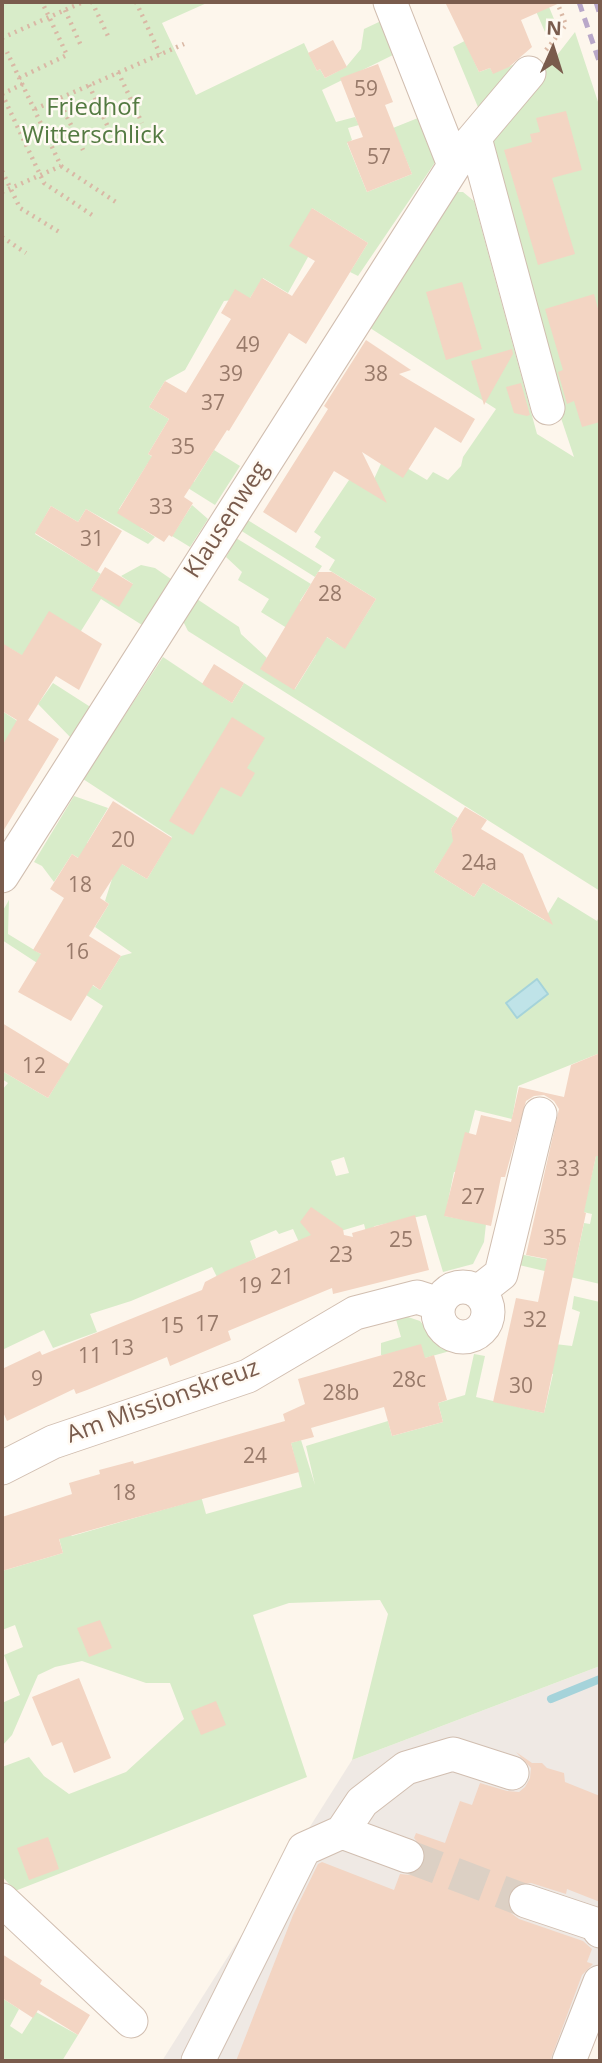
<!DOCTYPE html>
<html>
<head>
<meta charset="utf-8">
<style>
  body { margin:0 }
  #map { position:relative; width:602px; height:2063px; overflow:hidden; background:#fdf6ec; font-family:"Open Sans",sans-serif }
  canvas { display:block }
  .frame { position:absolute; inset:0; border:4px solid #7a5c4d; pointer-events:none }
  .north { position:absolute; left:518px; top:14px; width:70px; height:70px; -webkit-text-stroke:5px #fffaf3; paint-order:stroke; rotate:3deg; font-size:19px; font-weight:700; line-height:28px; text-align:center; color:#7a5c4d }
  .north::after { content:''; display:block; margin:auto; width:24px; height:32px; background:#7a5c4d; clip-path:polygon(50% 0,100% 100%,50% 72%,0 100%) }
</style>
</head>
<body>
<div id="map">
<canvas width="602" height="2063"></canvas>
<div class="frame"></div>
<div class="north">N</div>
</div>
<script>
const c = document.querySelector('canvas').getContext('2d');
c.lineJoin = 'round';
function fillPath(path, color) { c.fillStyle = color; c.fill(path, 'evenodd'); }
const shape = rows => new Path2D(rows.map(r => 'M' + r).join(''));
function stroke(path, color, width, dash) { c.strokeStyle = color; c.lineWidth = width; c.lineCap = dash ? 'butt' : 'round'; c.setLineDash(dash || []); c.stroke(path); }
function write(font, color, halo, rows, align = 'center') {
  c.font = font + ' "Open Sans",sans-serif'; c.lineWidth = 5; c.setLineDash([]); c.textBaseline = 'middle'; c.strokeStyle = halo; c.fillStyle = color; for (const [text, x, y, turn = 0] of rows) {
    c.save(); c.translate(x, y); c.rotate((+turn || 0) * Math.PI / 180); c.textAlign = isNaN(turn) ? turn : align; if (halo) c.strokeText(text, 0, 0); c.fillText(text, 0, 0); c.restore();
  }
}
fillPath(shape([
  [600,1666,600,2016,584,2061,162,2061,352,1760]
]), '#efe9e4');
fillPath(shape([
  [2,2,209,2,162,23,196,95,304,43,317,71,320,69,325,78,346,67,361,49,364,29,381,21,393,55,322,90,336,122,355,117,359,125,348,128,352,140,347,143,367,192,412,174,393,128,418,118,436,161,358,276,350,272,368,243,312,208,308,257,288,293,263,278,250,298,224,301,185,370,165,381,149,407,169,419,148,454,194,482,214,450,240,466,215,505,148,463,119,509,143,524,141,528,155,537,148,544,86,509,78,522,51,506,35,534,101,574,91,590,133,584,121,576,141,565,155,568,171,579,142,625,101,599,81,631,43,668,8,647,2,657],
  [532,2,547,2,554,19,545,32],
  [575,32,600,108,600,891,188,631,183,621,197,599,239,627,241,634,267,658,261,669,295,689,316,655,316,646,261,612,269,599,238,580,242,572,226,557,236,538,311,584,300,601,327,618,318,632,345,648,376,599,329,570,335,560,315,547,321,537,314,532,349,480,374,479,385,455,427,480,433,472,448,480,461,466,463,457,496,409,367,326,454,192,463,192,474,201,537,434,574,457,549,382,491,149,495,135],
  [476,35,471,54,479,72,490,68,493,73,522,61,480,112,453,47],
  [192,505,208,519,190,547,172,536],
  [246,519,322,566,315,577,240,530],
  [163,657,232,703,244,683,458,818,451,829,454,841,434,872,474,897,483,883,544,920,558,897,597,921,600,914,600,1053,518,1086,512,1119,475,1110,469,1133,469,1174,454,1172,445,1216,486,1224,484,1242,473,1264,443,1272,426,1215,375,1226,366,1232,364,1224,324,1236,303,1251,293,1229,279,1234,276,1230,250,1241,256,1258,227,1273,217,1277,212,1267,131,1301,90,1314,97,1332,53,1348,44,1330,2,1350,2,1090,8,1083,2,1079,2,1071,48,1098,103,1006,2,940,2,912,9,900,8,934,100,990,121,956,132,953,95,927,109,904,105,901,112,879,72,854,54,882,42,866,34,862,74,796,108,808,87,843,147,879,172,837,83,779],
  [344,1157,349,1173,336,1176,331,1161],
  [53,683,92,708,72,739,38,704],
  [2,711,22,724,2,746],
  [596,1156,600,1156,600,1284,519,1265,519,1254,575,1265,584,1223,590,1224,592,1214,557,1206,587,1195],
  [574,1296,600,1302,600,1666,352,1760,388,1614,380,1600,289,1603,253,1615,307,1777,15,1891,2,1876,2,1767,29,1757,44,1776,69,1794,126,1772,184,1719,170,1683,146,1683,82,1661,55,1667,38,1675,12,1735,2,1746,2,1703,20,1695,4,1655,23,1647,15,1625,2,1630,2,1571,63,1553,54,1520,72,1536,190,1502,194,1471,206,1514,302,1487,291,1443,301,1440,315,1485,306,1446,388,1421,392,1436,443,1422,438,1403,465,1395,474,1354,485,1356,476,1397,544,1413,553,1374,548,1373,555,1344,572,1346,580,1312,572,1309],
  [402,1315,420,1321,439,1343,462,1353,450,1351,425,1358,381,1355,381,1343,401,1337,395,1316],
  [2,1998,19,2009,10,2026,22,2034,36,2012,78,2035,62,2061,2,2061]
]), '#d8ecc9');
const water = shape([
  [537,979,548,994,517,1018,506,1003,537,979]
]);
fillPath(water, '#bfe3e8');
stroke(water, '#a5d3da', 2);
stroke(shape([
  [551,1699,600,1679]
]), '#a5d3da', 8);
fillPath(shape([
  [445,2,562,2,521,20,532,47,509,67,493,74,490,68,479,72],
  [333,40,347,67,325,78,320,69,317,71,308,53],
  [378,64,393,102,385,105,412,174,367,192,347,142,363,137,340,78],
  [566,111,582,170,552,178,575,254,538,265,504,150,532,142,530,134,540,132,536,118],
  [312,208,368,243,306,344,289,333,229,431,227,430,184,497,193,503,172,537,169,535,164,542,117,513,152,456,148,454,169,419,149,407,165,381,186,393,231,319,221,313,235,289,250,298,262,278,292,296,315,261,289,246],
  [462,282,482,349,446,360,426,292],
  [594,294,600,316,600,422,582,427,574,401,567,404,558,372,563,370,545,309],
  [366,340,411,370,399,374,475,419,461,443,435,427,403,478,362,452,387,503,334,471,296,533,263,512,328,409,324,406],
  [512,349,513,354,484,405,471,361],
  [521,383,530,415,527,416,514,413,506,387],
  [51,506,78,522,86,509,122,531,97,572,35,533],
  [105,567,133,584,119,607,91,590],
  [318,572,332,572,376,599,345,649,327,637,294,690,260,669],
  [49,611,102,644,79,690,56,676,28,720,59,739,2,833,2,746,17,720,2,711,2,643,22,655],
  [214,664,244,683,232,703,202,684],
  [232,717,265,738,247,768,255,773,241,797,221,787,193,835,169,821],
  [113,801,172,838,147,879,122,864,100,898,109,904,89,936,121,956,100,990,93,985,71,1021,18,992,41,954,33,950,64,898,50,889,72,854,78,858],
  [465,807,487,820,481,829,523,854,553,925,483,883,474,897,434,872,453,841,451,829],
  [2,1023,69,1064,48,1098,2,1071],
  [600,1053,600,1156,596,1156,584,1212,586,1213,544,1413,493,1402,516,1298,538,1302,547,1259,526,1255,559,1109,554,1101,544,1095,534,1096,526,1101,505,1177,501,1177,491,1226,444,1216,465,1132,476,1135,481,1115,511,1122,519,1087,564,1097,571,1065],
  [311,1207,343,1229,344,1235,353,1237,352,1233,415,1215,429,1270,333,1294,332,1288,228,1331,231,1340,170,1366,167,1357,87,1390,76,1394,74,1389,7,1421,2,1410,2,1369,40,1351,42,1355,202,1290,205,1282,226,1271,311,1235,300,1222],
  [421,1344,425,1358,434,1355,447,1400,438,1403,443,1422,392,1436,384,1407,311,1428,314,1437,291,1443,299,1472,59,1539,63,1553,2,1571,2,1517,72,1494,69,1483,100,1474,99,1470,133,1461,134,1464,285,1421,283,1414,305,1404,298,1379],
  [100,1620,112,1648,89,1657,77,1628],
  [79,1678,111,1758,74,1773,62,1742,52,1746,32,1697],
  [216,1701,226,1725,201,1735,191,1711],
  [516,1752,532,1763,542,1763,547,1768,564,1773,565,1782,600,1796,600,1902,567,1889,566,1894,531,1883,514,1886,508,1896,511,1913,519,1919,583,1941,592,1949,587,1962,593,1964,582,1975,550,2061,236,2061,293,1915,318,1864,322,1862,394,1890,400,1874,411,1875,425,1863,426,1852,414,1838,416,1833,445,1843,460,1801,472,1805,480,1783,507,1791,519,1792,525,1787,530,1778,531,1768],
  [48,1837,59,1869,29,1880,17,1848],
  [2,1954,42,1980,40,1984,90,2015,78,2035,38,2010,33,2018,2,1998]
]), '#f3d5c3');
stroke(shape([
  [407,1856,526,1901]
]), '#dcd0c4', 33, [33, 17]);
const minor = shape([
  [390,2,454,165],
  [475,138,548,408],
  [2,876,464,150,529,73],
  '438 1312a25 25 0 1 1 50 0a25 25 0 1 1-50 0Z',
  [478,1292,501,1274,540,1114],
  [2,1468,53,1442,248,1376,355,1313,417,1297,439,1304],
  [342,1832,362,1802,406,1768,453,1754,512,1773],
  [2,1900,131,2021],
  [526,1901,595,1924,600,1931],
  [198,2061,304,1849,342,1832,407,1856],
  [569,2061,600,1982]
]);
stroke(minor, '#d1beb0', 35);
stroke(shape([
  [92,2,108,36],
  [136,2,160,54],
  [65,10,82,48],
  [2,38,83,2],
  [546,50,566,25,557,2],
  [118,72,142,123],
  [19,78,67,55,42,2],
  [89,85,112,136],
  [2,94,44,183,95,217],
  [2,94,23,84],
  [58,98,83,150],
  [35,109,184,44],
  [61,166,119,204],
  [2,171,20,208,61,233],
  [2,192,61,166,7,52],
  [2,237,26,253]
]), '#d9b8a5', 4.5, [2, 5]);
stroke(minor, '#fff', 33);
stroke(shape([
  [579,2,600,64],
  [596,2,600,15]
]), '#b9a8c9', 5, [10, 7]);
write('21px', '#987a6a', null, [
  ["59",366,90],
  ["57",379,158],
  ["49",248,346],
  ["39",231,375],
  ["38",376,375],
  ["37",213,404],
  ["35",183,448],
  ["33",161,508],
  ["31",92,540],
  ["28",330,595],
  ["20",123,841],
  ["24a",479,864],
  ["18",80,886],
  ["16",77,953],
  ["12",34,1067],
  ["33",568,1170],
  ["27",473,1198],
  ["35",555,1239],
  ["25",401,1241],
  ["23",341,1256],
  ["21",282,1278],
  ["19",250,1287],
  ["32",535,1321],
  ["17",207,1325],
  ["15",172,1327],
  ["13",122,1349],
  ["11",90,1357],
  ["9",37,1380],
  ["28c",409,1381],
  ["30",521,1387],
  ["28b",341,1394],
  ["24",255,1457],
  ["18",124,1494]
]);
write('24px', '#537a41', '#fffaf3', [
  ["Friedhof",93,108],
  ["Witterschlick",93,136]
]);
write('24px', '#7a5c4d', '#fffaf3', [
  ["Klausenweg",227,520,-57],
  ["Am Missionskreuz",163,1402,-20]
]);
</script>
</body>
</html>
